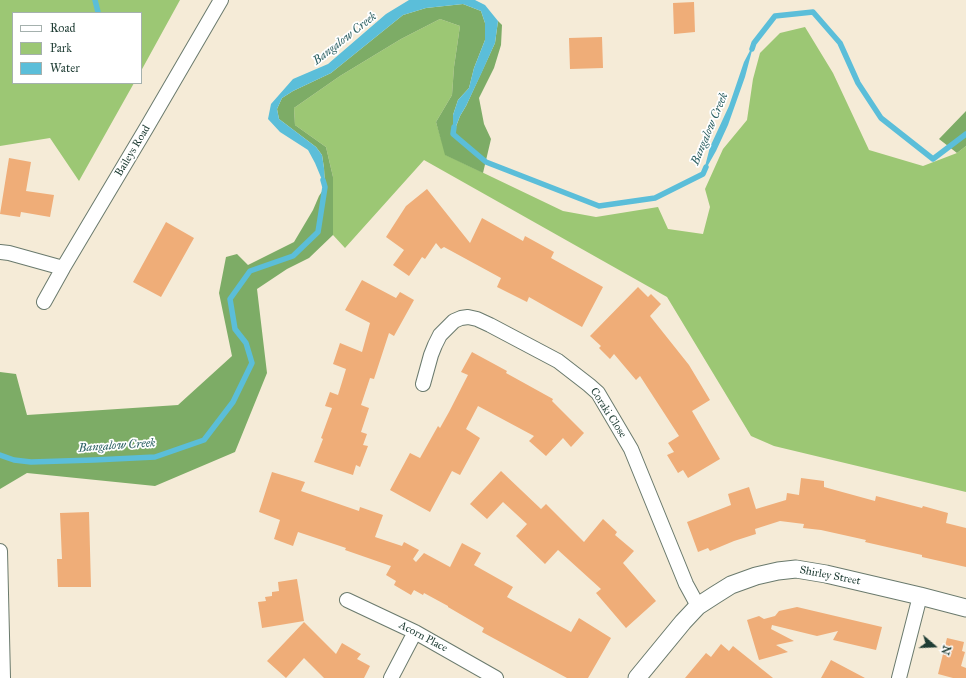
<!DOCTYPE html>
<html>
<head>
<meta charset="utf-8">
<style>
  body { margin:0 }
  #map { position:relative; width:966px; height:678px; overflow:hidden; background:#f5ebd7; font-family:"IM FELL Great Primer",serif }
  canvas { display:block }
  .legend { position:absolute; left:12px; top:12px; width:130px; height:72px; box-sizing:border-box; background:#fff; border:1px solid #a5b1ae; margin:0; padding:5px 7px; list-style:none; font-size:12px; color:#1f3d34 }
  .legend li { display:flex; align-items:center; gap:8px; height:20px }
  .legend b { width:20px; border:1px solid #a5b1ae }
  .north { position:absolute; left:914px; top:626px; width:40px; height:40px; -webkit-text-stroke:3px #fff; paint-order:stroke; rotate:109deg; font-size:11px; font-weight:700; line-height:16px; text-align:center; color:#1f3d34 }
  .north::after { content:''; display:block; margin:auto; width:14px; height:18px; background:#1f3d34; clip-path:polygon(50% 0,100% 100%,50% 72%,0 100%) }
</style>
</head>
<body>
<div id="map">
<canvas width="966" height="678"></canvas>
<ul class="legend">
<li><b style="height:5px;background:#fff"></b>Road</li>
<li><b style="height:11px;background:#9cc774"></b>Park</li>
<li><b style="height:11px;background:#5bbed9"></b>Water</li>
</ul>
<div class="north">N</div>
</div>
<script>
const c = document.querySelector('canvas').getContext('2d');
c.lineJoin = 'round';
function fillPath(path, color) { c.fillStyle = color; c.fill(path, 'evenodd'); }
const shape = rows => new Path2D(rows.map(r => 'M' + r).join(''));
function stroke(path, color, width, dash) { c.strokeStyle = color; c.lineWidth = width; c.lineCap = dash ? 'butt' : 'round'; c.setLineDash(dash || []); c.stroke(path); }
function write(font, color, halo, rows, align = 'center') {
  c.font = font + ' "IM FELL Great Primer",serif'; c.lineWidth = 3.5; c.setLineDash([]); c.textBaseline = 'middle'; c.strokeStyle = halo; c.fillStyle = color; for (const [text, x, y, turn = 0] of rows) {
    c.save(); c.translate(x, y); c.rotate((+turn || 0) * Math.PI / 180); c.textAlign = isNaN(turn) ? turn : align; if (halo) c.strokeText(text, 0, 0); c.fillText(text, 0, 0); c.restore();
  }
}
fillPath(shape([
  [0,0,180,0,141,71,141,13,13,13,13,83,134,83,79,181,50,138,0,146],
  [440,19,460,26,454,67,452,95,436,122,446,155,563,211,596,217,658,207,668,229,703,234,710,207,705,189,723,149,747,120,753,79,760,53,780,33,805,27,833,73,869,150,923,166,957,153,966,146,966,492,774,446,751,436,667,297,424,160,345,248,333,235,333,177,326,147,295,125,294,108,340,76,401,39]
]), '#9cc774');
fillPath(shape([
  [463,4,481,11,485,23,485,40,474,68,469,88,458,100,453,115,454,132,460,116,466,106,495,43,498,21,502,25,501,45,494,68,479,98,484,124,491,139,483,173,445,155,436,122,452,95,454,67,460,26,440,19,401,39,340,76,294,108,295,125,326,147,333,177,333,235,309,258,287,269,257,289,267,373,235,452,155,486,27,473,0,489,0,372,16,374,27,415,178,405,232,356,219,293,226,257,237,254,248,265,294,242,313,210,319,196,325,187,324,168,322,155,316,147,279,119,277,109,282,98,293,91,331,73,403,15,426,8],
  [966,111,966,146,957,153,939,139]
]), '#7dac66');
fillPath(shape([
  [409,0,475,0,485,5,498,21,495,43,482,72,466,106,460,116,453,134,453,115,458,100,469,88,474,68,485,40,485,23,481,11,463,4,426,8,403,15,331,73,293,91,282,98,277,109,279,119,316,147,322,155,324,168,325,187,315,163,308,150,280,132,268,119,271,104,293,79,328,64,386,14],
  [754,43,745,77,728,125,716,151,703,174,710,147,729,106,744,62]
]), '#5bbed9');
stroke(shape([
  [95,0,98,12],
  [752,49,754,43,775,16,813,12,840,43,858,83,881,118,933,159,966,134],
  [454,127,453,134,486,162,599,206,655,198,703,174,706,167],
  [0,455,14,460,31,462,94,460,155,457,204,440,233,402,252,363,246,343,235,329,230,299,250,271,293,256,318,232,325,187,323,180]
]), '#5bbed9', 5.5);
fillPath(shape([
  [694,2,695,32,674,34,673,3],
  [602,37,603,68,570,69,569,38],
  [9,158,31,162,26,191,54,195,50,217,21,212,20,217,0,214],
  [427,189,470,243,482,218,523,241,525,236,554,252,551,258,603,287,582,327,529,297,527,302,497,287,501,278,444,247,441,249,436,243,425,259,422,257,409,276,393,265,404,250,386,237,406,206],
  [166,222,194,238,161,297,133,282],
  [362,280,396,298,400,292,414,300,394,336,389,333,374,379,370,378,361,405,369,408,361,432,367,434,363,445,368,446,360,467,356,465,353,475,314,462,323,439,321,438,332,408,325,406,330,392,338,395,346,369,333,364,340,343,362,352,370,323,345,310],
  [638,287,648,297,651,294,661,304,650,316,689,365,710,400,692,411,720,459,688,478,683,470,678,473,667,455,674,452,668,443,679,436,640,376,636,380,614,354,610,359,599,348,601,346,590,336],
  [472,352,507,371,506,373,553,399,552,401,584,433,571,447,563,438,546,456,529,441,534,436,478,406,466,429,480,438,460,475,452,471,430,512,390,490,410,453,420,458,438,426,440,428,449,412,468,375,461,372],
  [501,471,541,509,546,504,584,542,603,519,617,532,615,535,634,551,623,563,656,601,626,628,596,593,601,589,558,550,545,564,516,536,527,524,503,502,487,519,470,504],
  [272,472,305,482,301,491,359,511,360,507,383,515,375,537,402,546,404,542,419,550,413,559,416,562,424,553,450,567,462,543,481,553,474,565,513,587,507,597,571,632,579,618,611,638,588,678,567,678,482,632,484,628,448,607,448,606,424,593,423,595,414,590,411,595,394,585,396,581,386,575,391,566,345,550,346,548,298,532,293,546,274,539,280,520,259,512],
  [801,478,824,481,824,487,875,501,876,496,922,508,923,506,948,513,946,523,966,528,966,567,922,557,922,555,865,542,866,540,821,530,803,528,804,524,780,521,755,529,756,534,734,541,710,551,708,548,698,552,687,522,731,505,728,494,749,487,756,509,786,500,787,493,799,495],
  [89,512,91,587,58,587,57,559,62,559,60,513],
  [297,579,304,621,262,628,258,602,266,601,265,597,272,596,272,592,279,591,278,582],
  [797,607,882,627,876,650,833,640,838,631,817,636,772,625,771,629,794,641,776,645,788,652,759,660,747,620,759,616,764,619,775,616,779,611],
  [304,622,336,654,342,643,361,654,357,659,370,666,364,678,324,678,304,658,286,678,267,661],
  [947,638,964,642,962,651,965,652,961,666,966,668,966,678,953,678,938,674],
  [721,644,729,651,733,646,773,678,685,678,706,653,711,657],
  [831,660,865,678,821,678]
]), '#efad78');
const minor = shape([
  [0,252,9,253,63,268],
  [44,302,63,268,147,127,221,0],
  [423,384,431,355,435,345,440,335,454,321,461,318,468,317,477,319,490,325,558,361,589,385,598,393,631,449,686,584,698,606],
  [0,551,3,678],
  [347,600,415,632,496,678],
  [391,678,415,632],
  [899,678,920,596]
]);
const tertiary = shape([
  [637,678,683,622,698,606,715,595,731,585,756,576,778,571,796,569,826,574,920,596,966,608]
]);
stroke(minor, '#6a7a6d', 16);
stroke(tertiary, '#6a7a6d', 19);
stroke(minor, '#fff', 14);
stroke(tertiary, '#fff', 17);
write('11px', '#1f3d34', '#fff', [
  ["Baileys Road",133,151,-59],
  ["Coraki Close",608,413,57],
  ["Shirley Street",830,576,11],
  ["Acorn Place",423,637,28]
]);
write('italic 12px', '#316466', '#fff', [
  ["Bangalow Creek",345,39,-38],
  ["Bangalow Creek",710,129,-67],
  ["Bangalow Creek",117,446,-4]
]);
</script>
</body>
</html>
